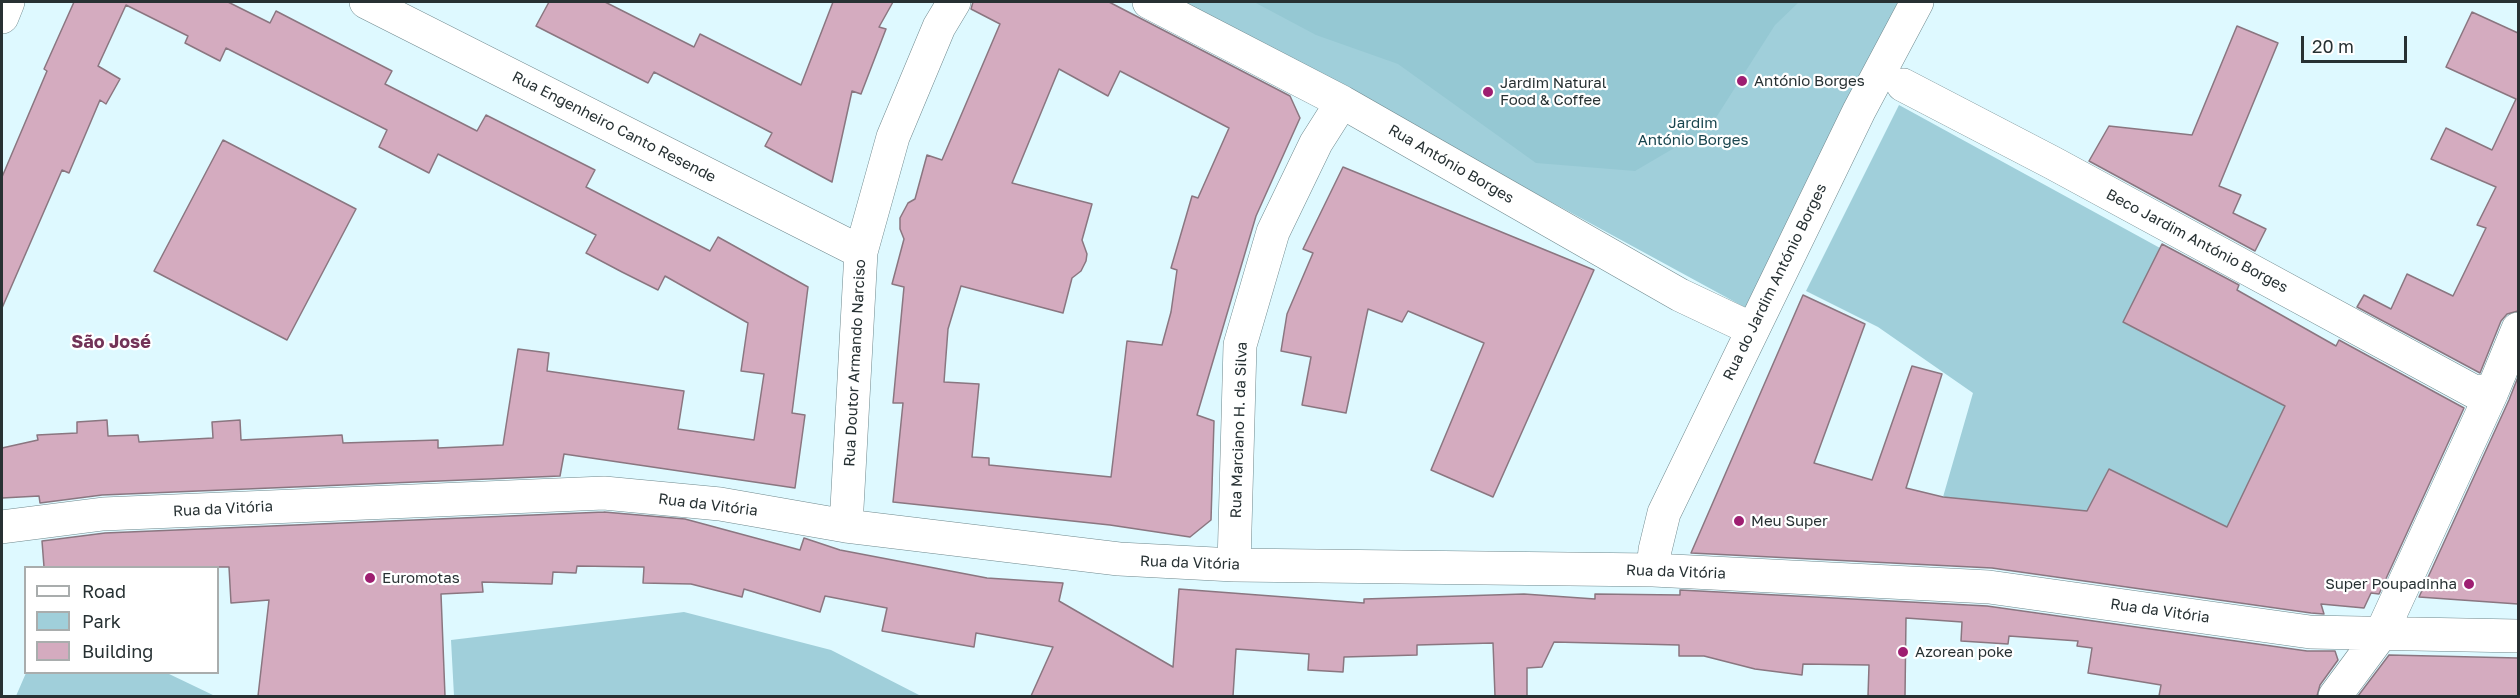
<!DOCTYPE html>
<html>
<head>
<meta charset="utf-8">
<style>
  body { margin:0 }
  #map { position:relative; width:2520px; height:698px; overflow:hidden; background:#def9ff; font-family:"Golos Text",sans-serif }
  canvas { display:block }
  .frame { position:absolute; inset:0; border:3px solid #273133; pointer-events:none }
  .legend { position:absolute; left:24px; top:566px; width:195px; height:108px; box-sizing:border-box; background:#fff; border:2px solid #a9adad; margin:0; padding:8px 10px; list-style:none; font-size:18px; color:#273133 }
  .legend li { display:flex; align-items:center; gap:12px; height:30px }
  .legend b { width:30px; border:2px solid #a9adad }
  .scale { position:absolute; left:2301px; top:36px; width:106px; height:27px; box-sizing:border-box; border:3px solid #273133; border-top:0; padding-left:8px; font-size:18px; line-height:21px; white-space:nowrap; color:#273133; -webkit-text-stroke:4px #fff; paint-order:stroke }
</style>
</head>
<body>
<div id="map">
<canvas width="2520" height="698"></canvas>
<div class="frame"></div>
<ul class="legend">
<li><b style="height:8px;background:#fff"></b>Road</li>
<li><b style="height:16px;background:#a0cfda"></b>Park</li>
<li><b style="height:16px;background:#d4abbf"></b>Building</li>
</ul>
<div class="scale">20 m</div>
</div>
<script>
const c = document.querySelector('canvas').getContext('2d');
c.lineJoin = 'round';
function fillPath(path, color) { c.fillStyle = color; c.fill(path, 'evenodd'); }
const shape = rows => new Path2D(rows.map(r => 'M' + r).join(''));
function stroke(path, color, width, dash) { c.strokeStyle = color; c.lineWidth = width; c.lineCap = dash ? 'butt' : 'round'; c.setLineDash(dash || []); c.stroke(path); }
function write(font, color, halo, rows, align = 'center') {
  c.font = font + ' "Golos Text",sans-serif'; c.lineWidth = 4.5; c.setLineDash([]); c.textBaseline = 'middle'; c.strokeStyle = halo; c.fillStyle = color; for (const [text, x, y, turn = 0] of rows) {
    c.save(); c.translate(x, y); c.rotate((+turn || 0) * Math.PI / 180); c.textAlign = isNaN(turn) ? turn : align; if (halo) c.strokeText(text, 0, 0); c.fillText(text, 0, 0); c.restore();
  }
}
fillPath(shape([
  [1184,2,1907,2,1746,308],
  [1899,105,2160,248,2124,323,2285,406,2227,527,2109,469,2087,511,1943,497,1973,393,1878,327,1806,291],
  [684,612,831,650,921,696,454,696,451,640],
  [26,673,167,673,215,696,16,696]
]), '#a0cfda');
fillPath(shape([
  [1254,2,1799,2,1775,25,1710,127,1635,171,1536,163,1398,64,1316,35]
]), '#95c8d3');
const building = shape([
  [74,2,228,2,270,23,276,11,392,71,385,84,477,131,486,115,595,170,586,187,710,251,718,237,808,287,792,413,805,415,795,488,564,454,560,476,102,495,40,503,39,496,2,498,2,448,38,440,37,435,77,433,77,422,107,420,108,436,138,435,139,442,213,438,212,422,240,420,241,440,342,435,343,443,438,440,438,448,503,445,518,349,549,353,547,371,684,391,678,429,754,440,764,374,741,371,748,323,665,276,658,290,622,272,586,253,596,235,438,154,429,173,379,147,387,130,226,48,220,61,185,43,188,36,126,5,98,66,120,79,106,104,100,100,69,173,62,170,2,308,2,177,47,71,44,69,74,2],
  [549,2,605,2,694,47,700,34,801,85,833,2,893,2,879,27,886,29,861,94,852,91,832,182,765,146,772,133,654,72,648,83,536,26,549,2],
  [973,2,1109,2,1290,96,1300,118,1256,216,1197,415,1214,421,1211,520,1190,537,1110,525,893,502,903,403,893,403,904,287,892,284,904,239,900,229,900,218,908,203,915,199,927,155,942,160,1000,24,971,9,973,2],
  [1059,69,1108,96,1120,71,1229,128,1198,198,1192,196,1171,268,1177,270,1171,312,1162,345,1127,341,1111,477,989,465,989,458,972,457,979,384,944,382,948,329,961,286,1063,313,1072,278,1081,271,1086,261,1087,254,1082,240,1092,204,1012,183,1059,69],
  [2472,12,2518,33,2518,311,2507,314,2501,321,2480,373,2357,307,2364,295,2391,309,2407,274,2453,296,2486,228,2477,225,2496,187,2431,159,2446,128,2492,150,2516,99,2446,67,2472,12],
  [2237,26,2278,43,2219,186,2241,195,2233,213,2266,229,2255,251,2089,161,2109,126,2192,135,2237,26],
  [223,140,356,209,287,340,154,271,223,140],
  [1343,167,1594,270,1493,497,1431,470,1484,343,1408,311,1402,322,1368,309,1346,413,1302,405,1311,357,1281,351,1287,314,1313,253,1303,249,1343,167],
  [2162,244,2239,285,2237,290,2336,346,2339,340,2464,408,2379,594,2371,593,2364,608,2321,604,2324,614,2311,613,1992,568,1691,553,1803,295,1865,324,1814,463,1872,480,1912,366,1942,374,1906,488,1943,497,2087,511,2109,469,2227,527,2285,406,2123,322,2162,244],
  [2518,377,2518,604,2419,597,2509,400,2518,377],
  [604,512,685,519,800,550,804,538,840,550,987,578,1063,583,1059,601,1173,667,1179,589,1364,603,1364,599,1524,594,1595,599,1595,594,1680,595,1680,590,1987,606,2307,651,2335,651,2338,660,2320,685,2317,696,2159,696,2161,685,2088,673,2092,648,2077,646,2078,641,2009,636,2008,644,1961,641,1962,622,1906,618,1905,696,1868,696,1869,665,1803,664,1802,675,1755,669,1704,656,1679,656,1679,645,1554,642,1542,667,1527,668,1527,696,1495,696,1493,643,1417,645,1417,655,1344,657,1343,672,1308,670,1309,654,1236,649,1233,696,1031,696,1053,647,976,633,974,647,882,631,887,608,825,596,820,612,744,589,742,597,691,584,643,583,644,567,577,566,576,573,553,572,552,584,482,582,483,592,441,594,445,696,258,696,269,600,231,603,229,567,44,567,42,541,105,533,604,512],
  [2389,655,2518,658,2518,696,2358,696,2389,655]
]);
fillPath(building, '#d4abbf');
stroke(building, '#8a7680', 1.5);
const minor = shape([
  [366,2,861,252],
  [1149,2,1342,102,1680,295,1752,329],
  [1903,85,2053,163,2473,391,2492,392],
  [846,526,861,252,893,137,939,27,954,2],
  [2,527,103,514,604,493,720,504,846,526,1119,559,1234,565,1653,570,1989,587,2310,632,2518,636],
  [1234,565,1240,345,1273,232,1316,143,1342,102],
  [1653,570,1655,550,1664,513,1859,111,1917,2],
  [2335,696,2381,634,2492,392,2518,329]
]);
const secondary = shape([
  [2,17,8,2]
]);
stroke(minor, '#6f888d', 34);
stroke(secondary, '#6f888d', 34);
stroke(minor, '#fff', 33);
stroke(secondary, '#fff', 33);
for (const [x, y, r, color] of [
  [1742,81,6,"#9e1e71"],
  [1488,92,6,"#9e1e71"],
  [1739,521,6,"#9e1e71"],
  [370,578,6,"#9e1e71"],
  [2469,584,6,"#9e1e71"],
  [1903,652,6,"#9e1e71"]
]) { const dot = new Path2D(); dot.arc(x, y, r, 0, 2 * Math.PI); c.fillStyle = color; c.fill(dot); stroke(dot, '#fff', 2); }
write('15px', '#273133', '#fff', [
  ["António Borges",1754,81],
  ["Jardim Natural",1500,83],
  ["Food & Coffee",1500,100],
  ["Meu Super",1751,521],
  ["Euromotas",382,578],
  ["Super Poupadinha",2457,584,"right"],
  ["Azorean poke",1915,652]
], 'left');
write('15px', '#18454e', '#fff', [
  ["Jardim",1693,123],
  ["António Borges",1693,140]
]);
write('15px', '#273133', '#fff', [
  ["Rua Engenheiro Canto Resende",614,127,27],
  ["Rua António Borges",1451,164,30],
  ["Beco Jardim António Borges",2197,241,28],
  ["Rua do Jardim António Borges",1775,282,-64],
  ["Rua Doutor Armando Narciso",855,363,-87],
  ["Rua Marciano H. da Silva",1239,430,-88],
  ["Rua da Vitória",708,505,7],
  ["Rua da Vitória",223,509,-3],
  ["Rua da Vitória",1190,563,2],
  ["Rua da Vitória",1676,572,2],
  ["Rua da Vitória",2160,611,8]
]);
write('bold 18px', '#723357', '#fff', [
  ["São José",111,342]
]);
</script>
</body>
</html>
